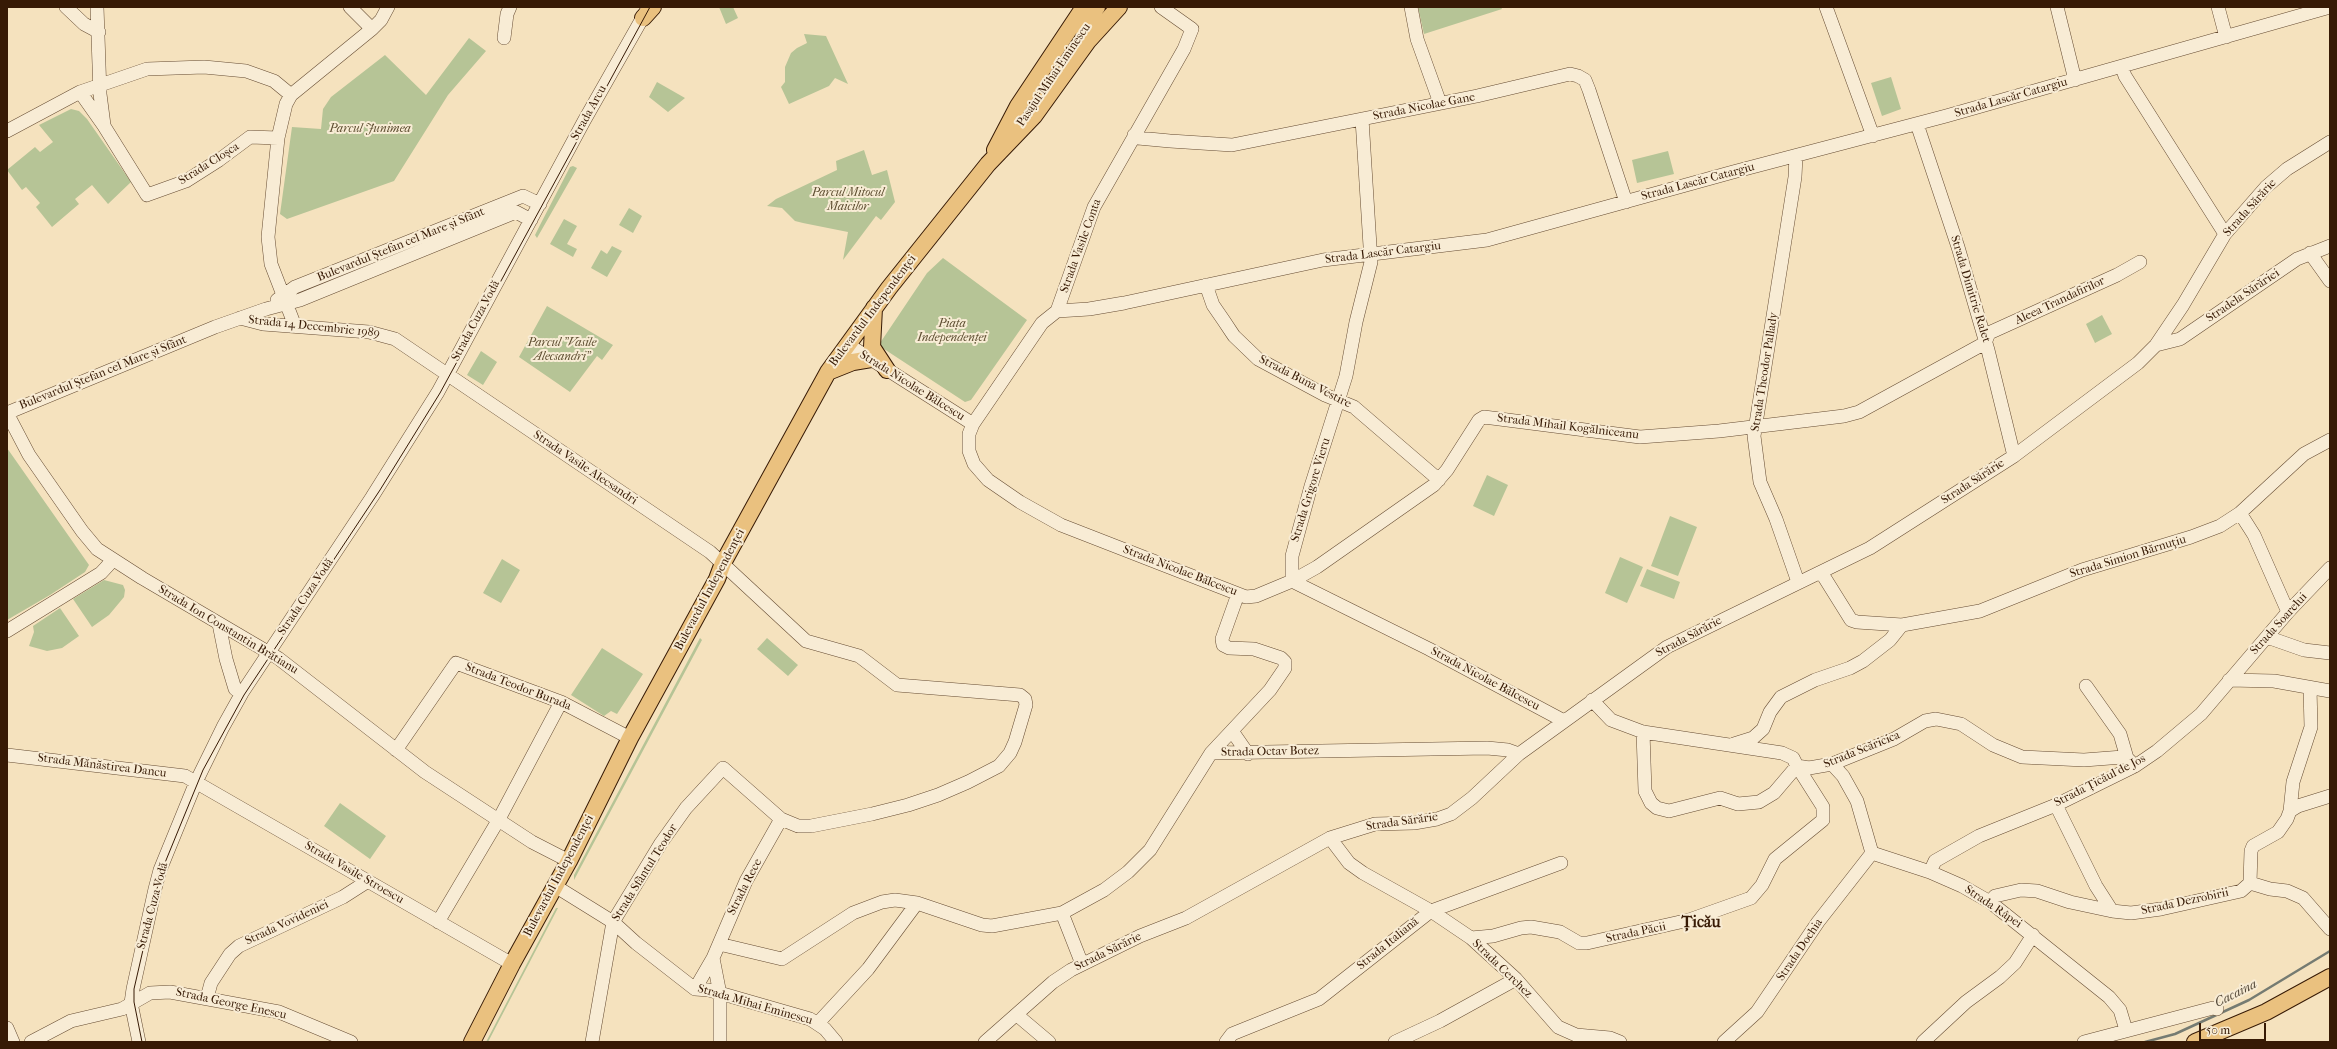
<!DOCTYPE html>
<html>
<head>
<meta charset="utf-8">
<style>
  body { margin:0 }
  #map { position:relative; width:2337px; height:1049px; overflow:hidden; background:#f5e2be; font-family:"IM FELL French Canon",serif }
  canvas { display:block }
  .frame { position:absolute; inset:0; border:8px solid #371a05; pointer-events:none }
  .scale { position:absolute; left:2199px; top:1023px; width:67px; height:18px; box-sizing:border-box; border:2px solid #371a05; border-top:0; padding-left:5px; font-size:12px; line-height:14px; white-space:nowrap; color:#371a05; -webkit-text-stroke:3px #f8ecd5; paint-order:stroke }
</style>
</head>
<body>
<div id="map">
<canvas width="2337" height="1049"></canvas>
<div class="frame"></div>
<div class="scale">50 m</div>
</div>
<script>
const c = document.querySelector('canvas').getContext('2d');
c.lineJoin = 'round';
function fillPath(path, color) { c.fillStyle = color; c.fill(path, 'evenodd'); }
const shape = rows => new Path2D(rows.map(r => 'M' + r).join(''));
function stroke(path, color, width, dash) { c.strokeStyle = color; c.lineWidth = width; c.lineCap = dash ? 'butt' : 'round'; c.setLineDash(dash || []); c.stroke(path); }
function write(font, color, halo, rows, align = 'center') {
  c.font = font + ' "IM FELL French Canon",serif'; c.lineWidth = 4; c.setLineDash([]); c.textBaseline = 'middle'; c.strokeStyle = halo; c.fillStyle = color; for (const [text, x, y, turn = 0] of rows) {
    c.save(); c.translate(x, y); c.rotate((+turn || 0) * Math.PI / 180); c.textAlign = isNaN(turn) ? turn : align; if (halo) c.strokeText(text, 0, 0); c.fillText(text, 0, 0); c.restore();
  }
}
fillPath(shape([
  [719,7,733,7,738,18,726,24],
  [1418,7,1501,7,1502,9,1424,34],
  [804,34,826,36,848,84,835,78,829,86,789,104,781,87,785,82,785,67,791,53,797,48,807,43],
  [469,38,486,51,448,95,394,181,287,219,280,214,292,127,321,129,323,109,331,97,385,55,426,95],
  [1891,77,1901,109,1882,116,1871,83],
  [657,82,685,98,668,112,649,97],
  [71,109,79,111,87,119,131,182,108,204,92,185,75,199,79,204,52,227,36,207,40,203,26,187,22,190,7,170,35,147,40,152,53,142,39,125],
  [864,150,872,175,887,170,895,202,881,220,876,216,843,260,848,232,803,223,795,221,782,208,767,206,776,199,837,170,836,161],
  [1668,151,1674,174,1637,183,1632,160],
  [573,166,577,168,537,238,535,235,540,225,570,167],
  [629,208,642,216,633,233,619,225],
  [564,219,577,226,567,244,577,249,573,257,550,244],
  [612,246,622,251,607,277,591,268,601,250,607,254],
  [943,258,1027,320,971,400,965,402,881,347,880,343,927,273],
  [547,306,613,345,602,360,597,356,570,392,519,357],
  [2102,315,2112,334,2095,343,2086,324],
  [481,351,497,362,483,385,467,375],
  [7,448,89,565,85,572,50,595,7,620],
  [1487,475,1508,485,1494,516,1473,506],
  [1670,516,1697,527,1678,576,1651,566],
  [1620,557,1643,567,1627,603,1605,593],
  [502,559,520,570,501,603,483,593],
  [1647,569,1680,582,1674,599,1640,586],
  [104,580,123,585,125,590,124,597,109,615,92,627,73,599],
  [60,608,79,636,62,648,47,651,29,646,34,632,33,626],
  [700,638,702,640,574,880,574,875],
  [767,638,798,665,788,676,757,649],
  [602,648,643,674,617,714,611,711,604,716,571,695],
  [340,803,386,836,370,859,324,826],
  [556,908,558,908,488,1042,486,1042]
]), '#b6c496');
stroke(shape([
  [2145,1042,2175,1034,2249,1000,2330,951]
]), '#757b72', 2.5);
const minor = shape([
  [66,7,84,24,99,32],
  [97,7,100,94,104,125],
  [350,7,372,29],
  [1161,7,1192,29,1184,49,1094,207,1057,311,1042,323,973,424,969,434,969,451,974,464,988,480,1020,502,1061,525,1246,597,1256,596,1292,581,1317,567,1434,485,1447,470,1479,420,1484,417,1640,437,1719,431,1844,416,1859,412,1985,343,1989,333,2117,275,2140,262],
  [1411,7,1417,39,1440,103],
  [1826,7,1873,136],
  [2057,7,2075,80],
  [2218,7,2226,37],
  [504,38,507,14,510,7],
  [2122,67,2125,76,2225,234],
  [80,92,104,126,147,195,186,181,219,160,250,137,278,138],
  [1917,124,1958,247,1988,350,2014,456],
  [7,131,80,92,147,69,204,67,246,71,274,81,291,95],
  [1134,135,1138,138,1170,141,1232,145,1477,96,1570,74,1578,76,1585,80,1589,90,1626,202],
  [1796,156,1795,177,1754,436,1760,482,1776,519,1798,582],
  [2310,253,2330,281],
  [1206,285,1213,305,1224,321,1234,336,1258,359,1325,395,1354,407,1439,480],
  [277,300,295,287,523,196,540,204],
  [1057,311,1089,309,1124,303,1323,260,1487,240,1733,172,1946,116,2330,7],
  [240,318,263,324,369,332,395,339,710,552,806,641,859,656,897,685,1020,695,1025,699,1026,705,1015,742,1010,753,999,766,968,782,938,795,908,805,872,814,811,826,798,826,781,819,723,768,686,808,661,843,613,922,592,1042],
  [295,326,271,264,268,237,278,138,286,104,291,95,372,29,381,20,388,7],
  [847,344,973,424],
  [2156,345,2180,339,2297,259,2330,246],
  [7,413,29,455,82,531,97,549,142,578,278,658,425,772,532,842,569,861],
  [7,413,215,327,266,309,300,300,516,212,531,220],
  [2240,513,2254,535,2288,612],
  [1821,572,1851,620,1857,622,1902,625,1980,611,2082,570,2191,537,2220,526,2240,513,2304,454,2330,440],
  [1292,581,1292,556,1311,486,1346,376,1356,322,1371,262,1362,119],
  [1292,581,1429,649,1564,721],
  [219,624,226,659,235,689,242,693],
  [7,631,101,573,113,560],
  [2267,637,2304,650,2330,653],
  [2229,680,2274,681,2330,691],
  [2086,686,2120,734,2127,758],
  [1592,700,1611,720,1643,732,1782,753,1793,758,1797,766,1809,768,1832,764,1894,739,1925,721,1936,719,1961,724,1993,745,2022,757,2084,760,2123,757,2127,758,2135,766],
  [1232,731,1248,754],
  [1734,744,1753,738,1763,729,1770,712,1781,697,1815,680,1850,668,1863,661,1890,640,1902,625],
  [396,750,456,663,561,702,630,738],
  [1211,753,1487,748,1508,750,1519,754],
  [7,755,185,776,512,964],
  [1832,764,1843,776,1857,801,1872,853,1930,872,1962,886,1990,902,2109,997,2120,1010,2126,1030],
  [2056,805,2096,886,2112,911],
  [2290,811,2293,782,2311,727,2310,688],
  [1330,838,1349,863,1363,873,1431,911,1471,938,1516,979,1558,1027,1576,1035,1610,1038,1620,1042],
  [1930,872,1935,861,1979,836,2056,805,2135,766,2157,751,2201,714,2288,612,2330,568],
  [2250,883,2270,889,2287,891,2303,898,2330,929],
  [555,886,613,922,636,943,695,989,709,990,810,1019,825,1029,836,1042],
  [1990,902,1995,896,2021,890,2037,891,2070,902,2112,911,2131,913,2161,909,2241,891,2250,883,2251,851,2253,846,2278,832,2287,819,2290,811,2298,806,2330,796],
  [1062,913,1082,964],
  [438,922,499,819,561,702],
  [1471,938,1493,936,1521,928,1531,927,1560,932,1579,943,1587,943,1689,920,1751,898,1762,885,1775,859,1823,820,1823,807,1797,766,1774,793,1759,802,1738,804,1720,798,1669,811,1657,808,1651,803,1645,791,1643,732],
  [719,944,782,959,853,913,882,902,895,900,917,903,982,925,992,926,1062,913,1104,890,1128,872,1150,850,1211,753,1270,690,1285,668,1285,662,1281,658,1254,649,1229,648,1223,645,1222,639,1238,594],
  [713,958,720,994,720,1042],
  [695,989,713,958,746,881,781,819],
  [207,998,211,983,230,954,239,946,343,897,368,881],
  [1017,1015,1049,1042],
  [818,1023,868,969,917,903],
  [7,1028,13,1042],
  [31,1042,71,1021,122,1009,150,993,170,992,279,1012,351,1042],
  [139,1042,131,1003,133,989,155,889,160,870,196,782,223,727,242,693,372,497,438,392,584,121,647,10],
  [985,1042,1053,982,1071,970,1140,936,1186,918,1330,838,1375,824,1414,823,1437,819,1451,814,1472,798,1519,754,1667,647,1870,548,2014,456,2138,363,2156,345,2183,305,2225,234,2266,187,2287,169,2330,142],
  [1226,1042,1232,1034,1319,999,1431,911,1561,863],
  [1395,1042,1440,1021,1516,979],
  [1724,1042,1757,1012,1818,922,1872,853],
  [1923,1042,1966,1002,2000,977,2015,963,2033,935],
  [2084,1042,2213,1008,2217,1009]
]);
const major = shape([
  [643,18,653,7],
  [1081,27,1097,7],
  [995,150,1018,106,1084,7],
  [874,308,872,347,887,370],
  [828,372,853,362,871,359],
  [472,1042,512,964,569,861,630,738,717,579,723,563,828,372,889,288,988,164,1034,116,1088,41,1119,7],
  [2195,1042,2266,1012,2330,977]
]);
stroke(minor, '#664c33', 14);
stroke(major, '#371a05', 18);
stroke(minor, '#f8ecd5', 13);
stroke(major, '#eac17f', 16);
stroke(shape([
  [142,1042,134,1002,134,989,157,889,162,870,203,770,244,695,380,490,440,393,650,7]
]), '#371a05', 1);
write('12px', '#371a05', '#f8ecd5', [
  ["Pasajul Mihai Eminescu",1054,75,-56],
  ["Strada Lascăr Catargiu",2011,98,-16],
  ["Strada Nicolae Gane",1424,107,-11],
  ["Strada Arcu",589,113,-61],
  ["Strada Cloșca",209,164,-32],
  ["Strada Lascăr Catargiu",1698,182,-15],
  ["Strada Sărărie",2250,208,-48],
  ["Bulevardul Ștefan cel Mare și Sfânt",401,245,-22],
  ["Strada Vasile Conta",1081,246,-70],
  ["Strada Lascăr Catargiu",1383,253,-7],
  ["Strada Dimitrie Ralet",1970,289,73],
  ["Stradela Sărăriei",2243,296,-34],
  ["Aleea Trandafirilor",2060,301,-25],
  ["Bulevardul Independenței",873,311,-53],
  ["Strada Cuza Vodă",476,321,-62],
  ["Strada 14 Decembrie 1989",314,327,6],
  ["Strada Theodor Pallady",1765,372,-81],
  ["Bulevardul Ștefan cel Mare și Sfânt",103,373,-22],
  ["Strada Buna Vestire",1305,382,27],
  ["Strada Nicolae Bălcescu",912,386,32],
  ["Strada Mihail Kogălniceanu",1568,427,7],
  ["Strada Vasile Alecsandri",585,468,34],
  ["Strada Sărărie",1973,482,-33],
  ["Strada Grigore Vieru",1311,490,-73],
  ["Strada Simion Bărnuțiu",2128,557,-17],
  ["Strada Nicolae Bălcescu",1180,571,21],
  ["Bulevardul Independenței",710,590,-62],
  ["Strada Cuza Vodă",306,597,-56],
  ["Strada Soarelui",2279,624,-48],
  ["Strada Ion Constantin Brătianu",228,630,31],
  ["Strada Sărărie",1689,637,-28],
  ["Strada Nicolae Bălcescu",1485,679,28],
  ["Strada Teodor Burada",518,687,21],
  ["Strada Scăricica",1862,750,-22],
  ["Strada Octav Botez",1270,752,-1],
  ["Strada Mănăstirea Dancu",102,766,7],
  ["Strada Țicăul de Jos",2100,781,-27],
  ["Strada Sărărie",1402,822,-8],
  ["Strada Vasile Stroescu",354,873,30],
  ["Strada Sfântul Teodor",645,873,-58],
  ["Bulevardul Independenței",559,876,-62],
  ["Strada Rece",745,887,-63],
  ["Strada Dezrobirii",2185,902,-12],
  ["Strada Cuza Vodă",153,906,-75],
  ["Strada Râpei",1993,907,34],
  ["Strada Vovideniei",287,923,-25],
  ["Strada Păcii",1636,933,-12],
  ["Strada Italiană",1388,944,-39],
  ["Strada Dochia",1800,950,-56],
  ["Strada Sărărie",1108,952,-26],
  ["Strada Cerchez",1502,969,44],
  ["Strada George Enescu",231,1004,12],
  ["Strada Mihai Eminescu",755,1005,16]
]);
write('italic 12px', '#5d4d30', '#f8ecd5', [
  ["Parcul Junimea",370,129],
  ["Parcul Mitocul",848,193],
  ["Maicilor",848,207],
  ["Piața",952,324],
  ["Independenței",952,338],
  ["Parcul \"Vasile",562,343],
  ["Alecsandri\"",562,357]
]);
write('italic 13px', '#564b3b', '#f8ecd5', [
  ["Cacaina",2236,994,-27]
]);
write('bold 16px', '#371a05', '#f8ecd5', [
  ["Țicău",1701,923]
]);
</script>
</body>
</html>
